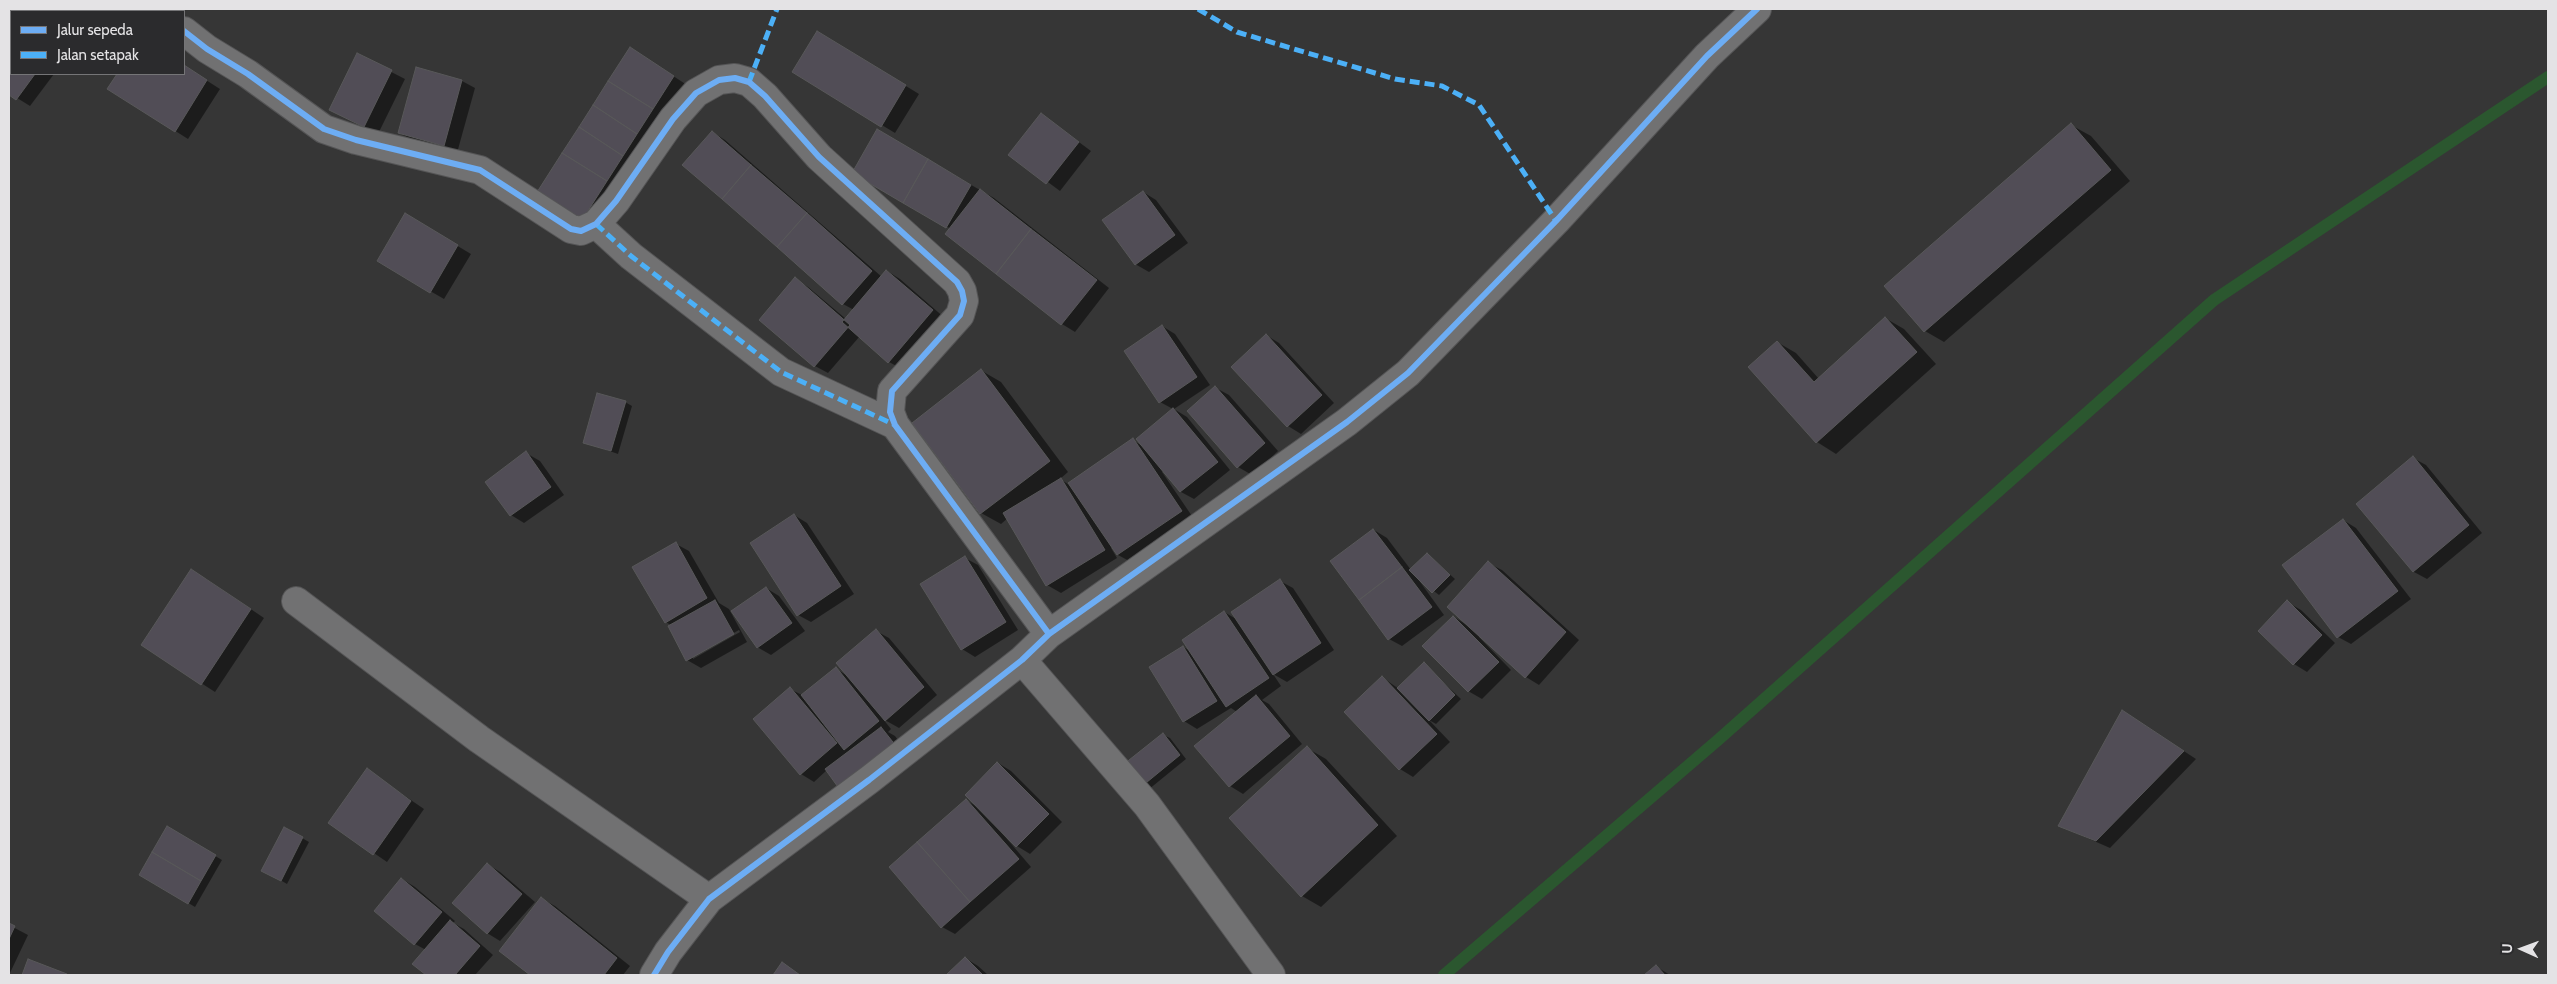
<!DOCTYPE html>
<html>
<head>
<meta charset="utf-8">
<style>
  body { margin:0 }
  #map { position:relative; width:2557px; height:984px; overflow:hidden; background:#363636; font-family:Cabin,sans-serif }
  canvas { display:block }
  .frame { position:absolute; inset:0; border:10px solid #e4e3e5; pointer-events:none }
  .legend { position:absolute; left:10px; top:10px; width:175px; height:65px; box-sizing:border-box; background:#2b2b2d; border:1px solid #757577; margin:0; padding:6px 9px; list-style:none; font-size:15px; color:#e4e3e5 }
  .legend li { display:flex; align-items:center; gap:10px; height:25px }
  .legend b { width:25px; border:1px solid #757577 }
  .north { position:absolute; left:2497px; top:924px; width:50px; height:50px; -webkit-text-stroke:4px #2b2b2d; paint-order:stroke; rotate:272deg; font-size:14px; font-weight:700; line-height:20px; text-align:center; color:#e4e3e5 }
  .north::after { content:''; display:block; margin:auto; width:18px; height:22px; background:#e4e3e5; clip-path:polygon(50% 0,100% 100%,50% 72%,0 100%) }
</style>
</head>
<body>
<div id="map">
<canvas width="2557" height="984"></canvas>
<div class="frame"></div>
<ul class="legend">
<li><b style="height:6px;background:#6dadf4"></b>Jalur sepeda</li>
<li><b style="height:6px;background:#4cb0f7"></b>Jalan setapak</li>
</ul>
<div class="north">U</div>
</div>
<script>
const c = document.querySelector('canvas').getContext('2d');
c.lineJoin = 'round';
function fillPath(path, color) { c.fillStyle = color; c.fill(path, 'evenodd'); }
const shape = rows => new Path2D(rows.map(r => 'M' + r).join(''));
function stroke(path, color, width, dash) { c.strokeStyle = color; c.lineWidth = width; c.lineCap = dash ? 'butt' : 'round'; c.setLineDash(dash || []); c.stroke(path); }
fillPath(shape([
  [9,34,11,35,11,74,54,74,30,106,9,93],
  [831,40,919,94,895,133,794,72],
  [358,55,405,79,378,134,344,117],
  [644,57,687,85,667,116,660,112,612,186,591,235,534,199],
  [184,66,220,89,188,139,109,89,118,74,184,74],
  [462,81,475,88,457,153,413,140,399,133],
  [1041,114,1091,151,1060,191,1010,154],
  [2071,125,2091,136,2130,181,1944,342,1925,331],
  [877,131,994,198,1109,288,1075,332,1062,324,947,234,951,229,853,172],
  [712,132,725,140,882,277,887,271,900,279,946,319,902,369,889,362,860,336,828,373,815,366,795,279,808,287,846,319,854,310,843,304],
  [1143,192,1156,200,1188,243,1149,272,1135,264],
  [406,215,471,254,444,299,378,261],
  [1885,318,1904,329,1936,364,1836,454,1817,442,1749,367,1777,342,1796,353,1819,379],
  [1162,326,1175,334,1210,385,1174,409,1187,417,1230,470,1194,499,1181,492,1164,471,1162,472,1194,519,1131,562,1118,555,1113,547,1111,548,1117,558,1061,593,1047,585,1008,518,1001,524,981,513,982,371,1001,382,1068,472,1060,479,1068,484,1133,440,1142,446,1173,409,1160,402],
  [1266,335,1279,343,1334,403,1301,434,1288,426],
  [1216,388,1229,395,1278,451,1252,475,1238,467,1189,411],
  [625,402,632,406,618,454,584,442],
  [526,453,540,461,564,495,524,523,511,515],
  [2413,458,2426,465,2482,533,2427,579,2414,572,2357,504],
  [794,515,807,523,854,594,811,622,798,615],
  [2343,520,2356,528,2411,599,2351,644,2338,637],
  [1374,530,1387,538,1411,570,1427,554,1455,579,1439,595,1418,579,1444,615,1402,646,1389,639],
  [676,544,689,551,719,603,729,609,747,642,701,668,687,660,672,626,666,622],
  [739,630,740,632,693,659,693,656],
  [965,558,978,565,1018,630,975,657,962,649],
  [1488,563,1502,570,1579,640,1539,685,1526,677,1481,636,1479,637,1511,670,1482,699,1468,691,1454,617,1467,625],
  [205,578,264,618,215,692,142,645],
  [1280,581,1293,588,1334,650,1287,682,1273,674,1281,686,1262,700,1269,704,1302,744,1243,794,1230,786,1237,712,1231,708,1197,729,1184,721,1150,668,1183,647,1192,652,1224,612,1238,620],
  [766,588,779,596,805,631,771,655,757,647],
  [2287,602,2301,610,2335,643,2307,672,2294,664],
  [876,631,889,638,937,695,899,728,883,719,891,729,888,732,895,736,912,759,827,770,814,782,801,774,790,689,802,695,836,669,848,676],
  [1424,664,1461,699,1436,724,1429,720,1450,742,1413,777,1400,769,1346,712,1382,677,1399,689],
  [2135,719,2196,759,2110,848,2060,826],
  [1163,735,1170,738,1186,759,1148,790,1142,786],
  [1307,748,1326,759,1397,836,1321,907,1302,896],
  [998,763,1011,771,1062,822,1030,854,1017,846,1002,831,1001,832,1031,867,955,934,942,927,966,800,976,806],
  [367,770,424,809,387,862,330,823],
  [168,828,222,860,195,907,140,874],
  [302,838,309,842,287,884,263,870],
  [487,864,500,872,535,902,500,941,487,933],
  [402,879,415,887,455,921,453,923,464,929,493,955,475,975,427,975,414,964,426,950,415,944,376,910],
  [542,899,555,906,630,966,623,975,532,975,501,950],
  [9,925,28,935,9,975],
  [965,958,978,966,988,975,948,975],
  [1657,967,1670,975,1646,975]
]), '#0007');
stroke(shape([
  [1444,975,1718,740,2214,300,2548,77]
]), '#2b572f', 12);
const building = shape([
  [817,31,906,85,881,127,792,72,817,31],
  [9,34,11,36,11,74,35,74,16,100,9,95,9,34],
  [630,47,674,76,653,109,608,81,630,47],
  [357,53,392,70,364,127,329,110,357,53],
  [184,65,207,80,175,132,107,89,117,74,184,74,184,65],
  [416,67,462,80,444,146,398,133,416,67],
  [608,81,653,109,637,134,593,105,608,81],
  [593,105,637,134,623,156,579,127,593,105],
  [1041,113,1079,142,1046,184,1008,155,1041,113],
  [2071,123,2111,170,1924,332,1884,286,2071,123],
  [579,127,623,156,607,181,562,153,579,127],
  [877,129,928,159,903,203,852,173,877,129],
  [712,131,751,165,722,199,682,165,712,131],
  [562,153,607,181,577,228,532,200,562,153],
  [928,159,971,185,946,228,903,203,928,159],
  [751,165,807,213,777,247,722,199,751,165],
  [980,189,1031,229,996,274,945,234,980,189],
  [1143,191,1175,235,1135,265,1102,220,1143,191],
  [405,213,458,245,430,293,377,261,405,213],
  [807,213,872,271,842,305,777,247,807,213],
  [1031,229,1097,280,1061,325,996,274,1031,229],
  [886,270,933,310,888,363,842,322,886,270],
  [795,277,850,325,814,367,759,320,795,277],
  [1885,317,1917,352,1816,443,1748,367,1777,341,1814,382,1885,317],
  [1162,325,1197,377,1159,403,1124,351,1162,325],
  [1266,334,1322,395,1287,427,1231,367,1266,334],
  [981,369,1050,461,980,514,912,423,981,369],
  [1215,386,1265,443,1237,468,1187,411,1215,386],
  [597,393,626,401,611,451,583,443,597,393],
  [1173,408,1218,462,1180,492,1136,439,1173,408],
  [1133,438,1182,511,1117,555,1068,483,1133,438],
  [526,451,551,487,510,516,485,482,526,451],
  [2413,456,2469,525,2413,572,2356,504,2413,456],
  [1061,478,1105,550,1046,586,1003,513,1061,478],
  [794,514,841,586,797,616,750,543,794,514],
  [2343,519,2398,591,2337,638,2282,565,2343,519],
  [1373,529,1402,567,1359,600,1330,561,1373,529],
  [676,542,707,598,665,623,632,567,676,542],
  [1427,553,1450,575,1432,593,1409,570,1427,553],
  [965,556,1006,622,961,650,920,584,965,556],
  [1488,561,1566,632,1525,678,1447,607,1488,561],
  [1402,567,1432,607,1388,640,1359,600,1402,567],
  [191,569,251,609,201,685,141,645,191,569],
  [1280,579,1321,643,1273,675,1231,612,1280,579],
  [766,587,792,623,757,648,731,611,766,587],
  [715,600,734,634,686,661,668,626,715,600],
  [2287,600,2322,635,2293,665,2258,631,2287,600],
  [1224,611,1269,678,1226,707,1182,640,1224,611],
  [1453,616,1499,662,1468,692,1422,646,1453,616],
  [876,629,924,687,885,721,836,663,876,629],
  [1183,646,1217,701,1183,722,1149,667,1183,646],
  [1424,662,1455,695,1429,721,1397,688,1424,662],
  [836,667,879,721,844,750,801,695,836,667],
  [1382,676,1437,734,1399,770,1344,712,1382,676],
  [790,687,837,743,800,775,753,719,790,687],
  [1256,695,1290,736,1229,787,1194,746,1256,695],
  [2122,710,2184,751,2096,841,2058,826,2122,710],
  [881,727,900,751,843,794,825,769,881,727],
  [1163,733,1180,755,1141,787,1124,764,1163,733],
  [1307,746,1378,825,1301,897,1229,818,1307,746],
  [997,762,1049,814,1016,847,965,795,997,762],
  [367,768,411,801,373,855,328,823,367,768],
  [966,799,1019,859,970,902,917,842,966,799],
  [167,826,216,855,201,881,152,852,167,826],
  [284,827,303,837,281,881,261,871,284,827],
  [917,842,970,902,941,928,889,867,917,842],
  [152,852,201,881,188,904,139,875,152,852],
  [487,863,522,894,487,934,452,903,487,863],
  [401,878,442,912,414,945,374,911,401,878],
  [541,897,617,958,604,975,530,975,499,951,541,897],
  [450,920,480,946,455,975,426,975,412,964,450,920],
  [9,923,15,926,9,939,9,923],
  [965,957,983,975,946,975,965,957],
  [28,959,67,974,66,975,22,975,28,959],
  [782,962,800,975,773,975,782,962],
  [1656,965,1665,975,1644,975,1656,965]
]);
fillPath(building, '#514d56');
stroke(building, '#585859', 1);
const minor = shape([
  [155,9,158,11],
  [184,31,207,49,248,74,324,129,356,140,480,170,571,229,581,231,596,224,616,201,673,119,696,93,719,80,735,78,749,82,765,96,819,157,957,282,962,291,964,301,960,315,892,391,890,412,895,425,1049,634],
  [596,224,631,256,781,372,895,425],
  [296,601,479,739,709,899],
  [1022,660,1147,805,1271,975],
  [654,975,668,952,709,899,869,780,1022,660,1049,634,1347,422,1408,373,1556,221,1707,56,1757,9]
]);
stroke(minor, '#555556', 30);
stroke(minor, '#717172', 28);
stroke(shape([
  [155,9,158,11],
  [1198,9,1237,32,1395,79,1442,86,1479,105,1556,221],
  [749,82,777,9],
  [596,224,631,256,781,372,895,425]
]), '#4cb0f7', 5, [10, 5]);
stroke(shape([
  [184,31,207,49,248,74,324,129,356,140,480,170,571,229,581,231,596,224,616,201,673,119,696,93,719,80,735,78,749,82,765,96,819,157,957,282,962,291,964,301,960,315,892,391,890,412,895,425,1049,634],
  [654,975,668,952,709,899,869,780,1022,660,1049,634,1347,422,1408,373,1556,221,1707,56,1757,9]
]), '#6dadf4', 6);
</script>
</body>
</html>
